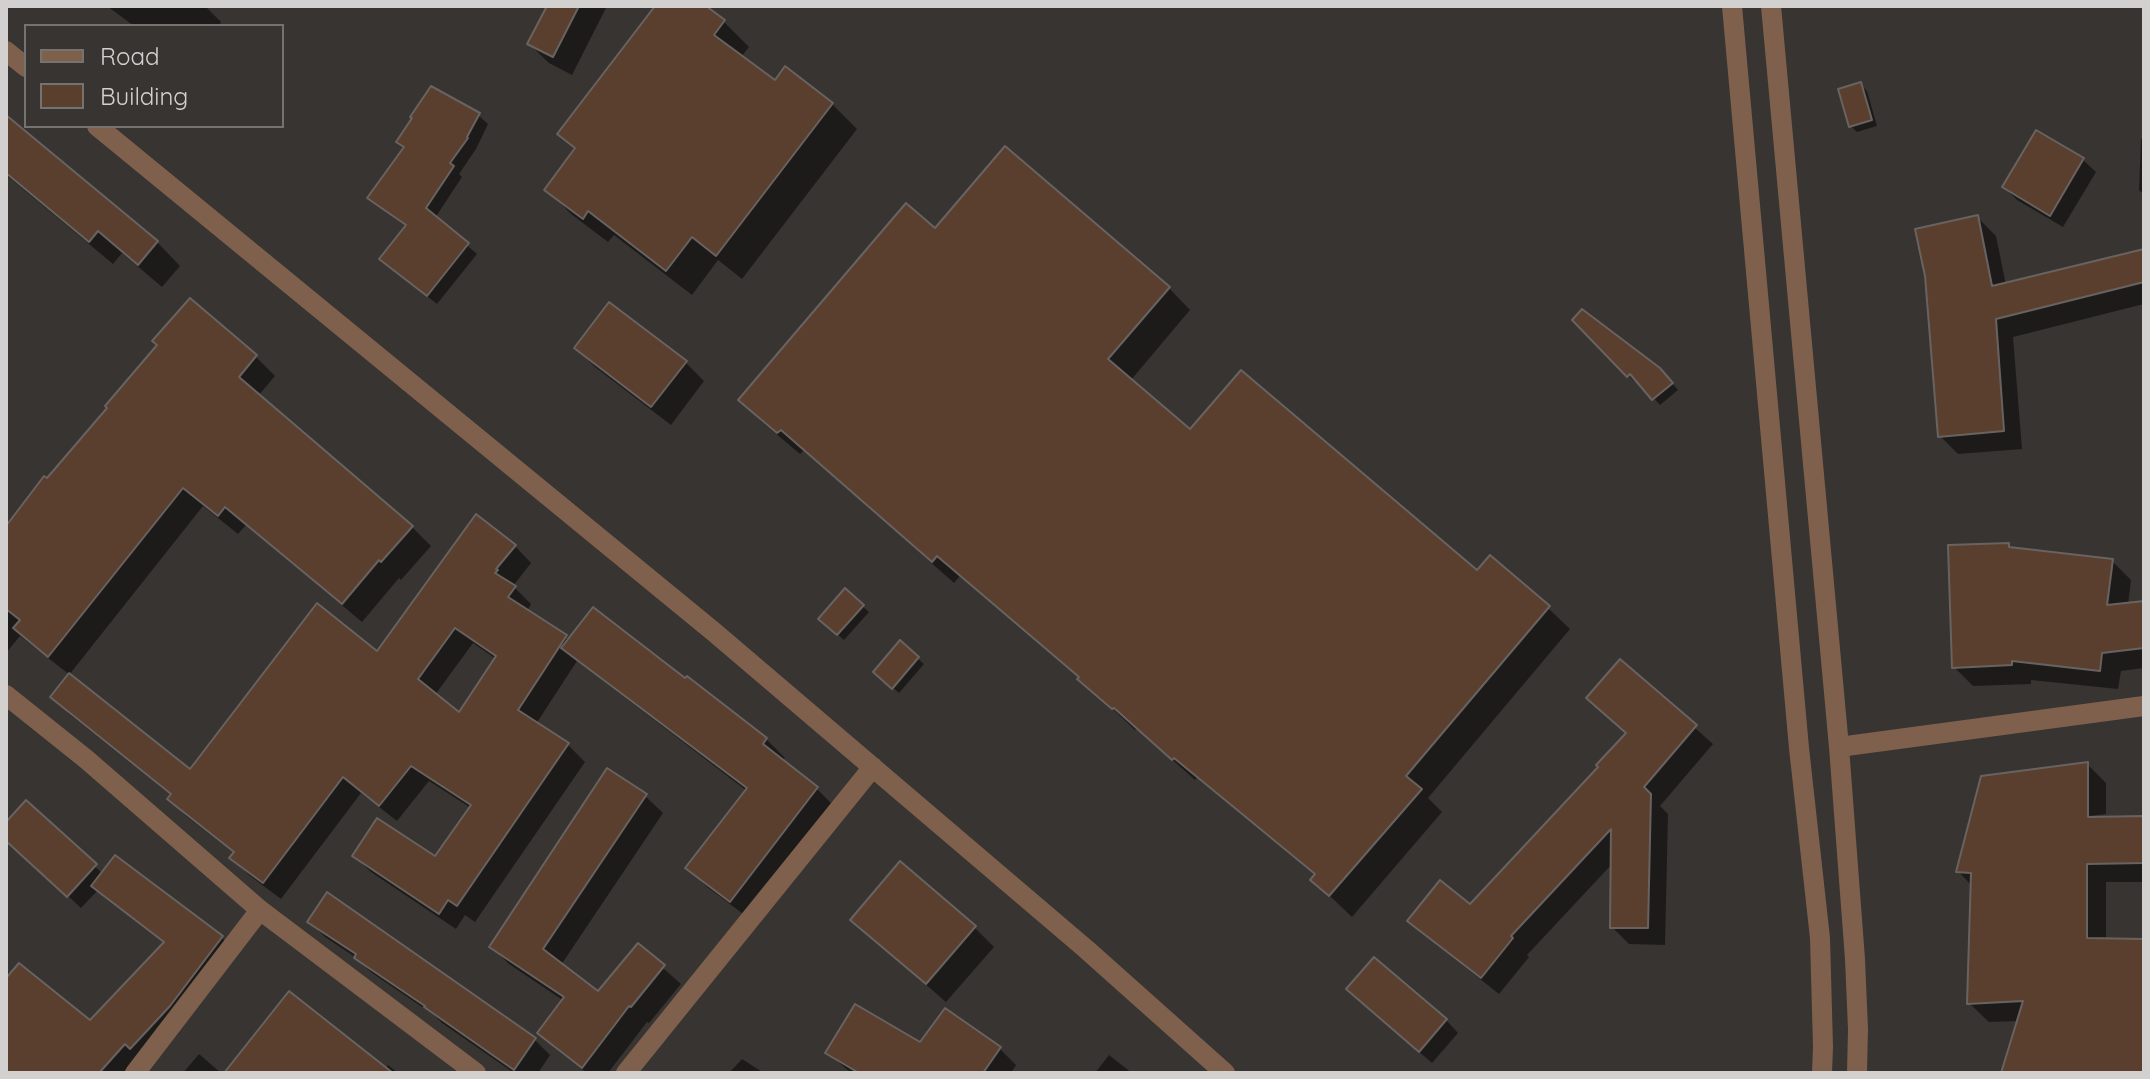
<!DOCTYPE html>
<html>
<head>
<meta charset="utf-8">
<style>
  body { margin:0 }
  #map { position:relative; width:2150px; height:1079px; overflow:hidden; background:#373431; font-family:Quicksand,sans-serif }
  canvas { display:block }
  .frame { position:absolute; inset:0; border:8px solid #d3d1cf; pointer-events:none }
  .legend { position:absolute; left:24px; top:24px; width:260px; height:104px; box-sizing:border-box; background:#373431; border:2px solid #757370; margin:0; padding:10px 14px; list-style:none; font-size:24px; color:#d3d1cf }
  .legend li { display:flex; align-items:center; gap:16px; height:40px }
  .legend b { width:40px; border:2px solid #757370 }
</style>
</head>
<body>
<div id="map">
<canvas width="2150" height="1079"></canvas>
<div class="frame"></div>
<ul class="legend">
<li><b style="height:10px;background:#7e604d"></b>Road</li>
<li><b style="height:22px;background:#5a3e2e"></b>Building</li>
</ul>
</div>
<script>
const c = document.querySelector('canvas').getContext('2d');
c.lineJoin = 'round';
function fillPath(path, color) { c.fillStyle = color; c.fill(path, 'evenodd'); }
const shape = rows => new Path2D(rows.map(r => 'M' + r).join(''));
function stroke(path, color, width, dash) { c.strokeStyle = color; c.lineWidth = width; c.lineCap = dash ? 'butt' : 'round'; c.setLineDash(dash || []); c.stroke(path); }
fillPath(shape([
  [107,6,205,6,221,22,219,26,134,26],
  [549,6,607,6,572,75,549,63,529,44],
  [658,6,703,6,724,22,749,47,741,57,775,83,786,69,832,104,857,129,742,279,718,260,692,295,614,235,608,242,571,214,547,189,576,150,560,134],
  [1861,85,1867,91,1877,126,1857,132,1851,126],
  [478,115,488,124,476,149,459,174,462,177,435,218,477,254,437,304,391,268,407,227,380,207,370,198,405,149,399,142],
  [6,118,157,242,180,266,162,287,122,253,113,264,6,175],
  [2037,132,2083,160,2096,172,2063,227,2017,200,2004,187],
  [2141,139,2144,139,2144,195,2139,190],
  [1977,217,1996,236,2006,285,2144,251,2144,304,2013,337,2022,449,1958,454,1940,436,1927,276],
  [935,230,1169,288,1190,310,1131,380,1191,431,1548,608,1570,629,1428,798,1442,812,1352,917,1313,880,1316,876,1197,778,1195,780,1137,728,1135,730,1085,683,960,576,954,583,804,450,800,454,762,422,740,400],
  [190,300,256,357,275,376,258,396,412,527,431,546,401,580,399,578,362,622,246,525,238,534,203,506,69,675,191,771,377,654,515,546,531,563,513,586,531,604,527,611,569,641,766,739,785,758,782,762,817,789,836,808,750,919,707,887,688,868,747,791,577,661,536,724,568,745,585,762,475,922,465,915,456,929,371,872,354,856,436,859,471,808,429,781,397,821,361,793,281,899,249,875,232,858,235,854,186,816,169,799,172,796,69,714,52,697,70,675,20,636,6,653,6,529,159,345],
  [473,643,496,659,460,715,435,695],
  [1575,320,1666,376,1678,390,1660,405,1636,379,1634,381],
  [576,348,685,362,704,381,671,425,595,367],
  [2008,545,2012,549,2112,561,2131,580,2128,605,2144,603,2144,668,2121,671,2118,689,2031,680,2031,684,1973,686,1954,667],
  [845,591,869,612,844,640,827,625],
  [900,643,924,664,899,693,875,672],
  [1621,662,1713,744,1660,806,1668,814,1665,945,1629,944,1612,927,1613,863,1527,955,1529,957,1499,994,1428,938,1410,921,1470,907,1601,767,1627,734],
  [2087,764,2106,783,2106,814,2074,818,2144,828,2144,882,2106,882,2106,940,2144,941,2144,1073,2004,1073,2019,1021,1989,1022,1969,1003,1972,886,1958,871],
  [645,796,663,813,561,965,598,994,638,946,681,984,649,1023,647,1022,608,1073,587,1073,557,1050,540,1033,564,1001,509,964,492,947],
  [26,803,103,874,115,858,222,938,234,950,123,1073,6,1073,6,971,90,1023,166,944,98,890,81,908,6,839,6,825],
  [901,864,975,928,994,947,946,1002,872,938,853,919],
  [328,895,535,1040,550,1055,538,1073,514,1073,442,1023,434,1015,372,973,355,957,325,937,310,922],
  [1362,1002,1446,1020,1458,1033,1432,1063],
  [921,1044,1000,1049,1016,1065,1011,1073,851,1073,828,1053],
  [199,1054,221,1073,183,1073],
  [1109,1055,1132,1073,1095,1073],
  [742,1059,764,1073,729,1073],
  [388,1065,398,1073,227,1073,384,1069]
]), '#0007');
const building = shape([
  [547,6,579,6,553,57,527,44,547,6],
  [655,6,706,6,725,20,714,35,775,80,785,66,833,103,716,256,692,237,666,271,588,211,583,219,544,190,575,148,557,134,655,6],
  [1861,82,1872,120,1849,127,1838,89,1861,82],
  [431,86,480,113,467,137,468,138,450,163,454,166,426,208,469,243,427,296,379,259,406,225,367,198,404,147,396,142,412,118,410,117,431,86],
  [6,115,158,241,138,265,98,231,89,242,6,173,6,115],
  [2036,130,2084,158,2050,216,2002,187,2036,130],
  [1005,146,1170,287,1108,359,1190,429,1241,370,1477,570,1490,555,1550,606,1406,776,1422,789,1329,896,1310,880,1315,874,1174,758,1172,760,1114,708,1112,709,1077,679,1079,677,937,556,932,562,781,430,777,433,738,400,906,203,935,228,1005,146],
  [1978,215,1992,286,2144,249,2144,282,1996,319,2004,431,1938,437,1925,276,1915,229,1978,215],
  [190,298,257,355,239,377,413,526,381,562,379,560,342,604,225,507,218,516,183,488,48,657,13,628,20,620,6,609,6,526,44,476,47,478,107,408,105,406,157,345,152,341,190,298],
  [609,302,687,361,651,407,574,348,609,302],
  [1582,309,1660,368,1673,383,1652,400,1630,374,1627,377,1572,320,1582,309],
  [476,514,516,545,496,569,498,570,495,573,516,586,508,597,567,635,518,710,569,743,457,906,448,900,439,914,352,856,377,818,435,856,471,805,411,766,379,806,343,777,263,883,229,858,234,852,167,799,171,794,50,697,69,673,190,769,317,603,377,651,476,514],
  [455,628,496,656,459,712,418,679,455,628],
  [2009,543,2009,547,2113,559,2107,605,2144,601,2144,648,2102,653,2100,671,2012,661,2012,665,1952,668,1948,545,2009,543],
  [845,588,864,605,837,635,818,619,845,588],
  [593,607,685,678,687,676,767,738,763,744,818,787,730,902,685,868,747,788,561,648,593,607],
  [900,640,919,657,892,689,873,672,900,640],
  [1620,659,1697,725,1644,787,1651,794,1648,928,1610,928,1611,829,1511,936,1513,938,1481,978,1407,921,1440,880,1470,904,1598,767,1596,765,1626,733,1586,698,1620,659],
  [2088,762,2088,817,2144,816,2144,863,2087,864,2087,938,2144,939,2144,1073,2001,1073,2023,1001,1967,1004,1971,873,1956,872,1981,776,2088,762],
  [607,768,647,794,543,949,598,991,638,943,665,965,631,1007,629,1006,582,1068,537,1033,564,997,489,947,607,768],
  [26,800,97,864,67,897,6,841,6,822,26,800],
  [115,855,223,936,170,1006,130,1049,125,1044,99,1073,6,1073,6,978,19,963,90,1020,164,942,91,886,115,855],
  [900,861,976,926,926,984,850,920,900,861],
  [327,892,536,1038,514,1070,424,1007,425,1006,354,958,356,954,307,922,327,892],
  [1374,957,1447,1019,1419,1052,1346,989,1374,957],
  [289,991,393,1073,224,1073,289,991],
  [855,1004,920,1042,945,1008,1001,1047,983,1073,859,1073,825,1053,855,1004]
]);
fillPath(building, '#5a3e2e');
stroke(building, '#686360', 2);
stroke(shape([
  [1732,6,1799,748,1820,938,1823,1047,1822,1073],
  [1771,6,1839,747,1855,959,1858,1029,1857,1073],
  [6,51,26,67],
  [97,126,714,632,1086,949,1225,1073],
  [6,695,86,759,260,910,476,1073],
  [1839,747,2144,706],
  [135,1073,260,910],
  [626,1073,873,767]
]), '#7e604d', 20);
</script>
</body>
</html>
